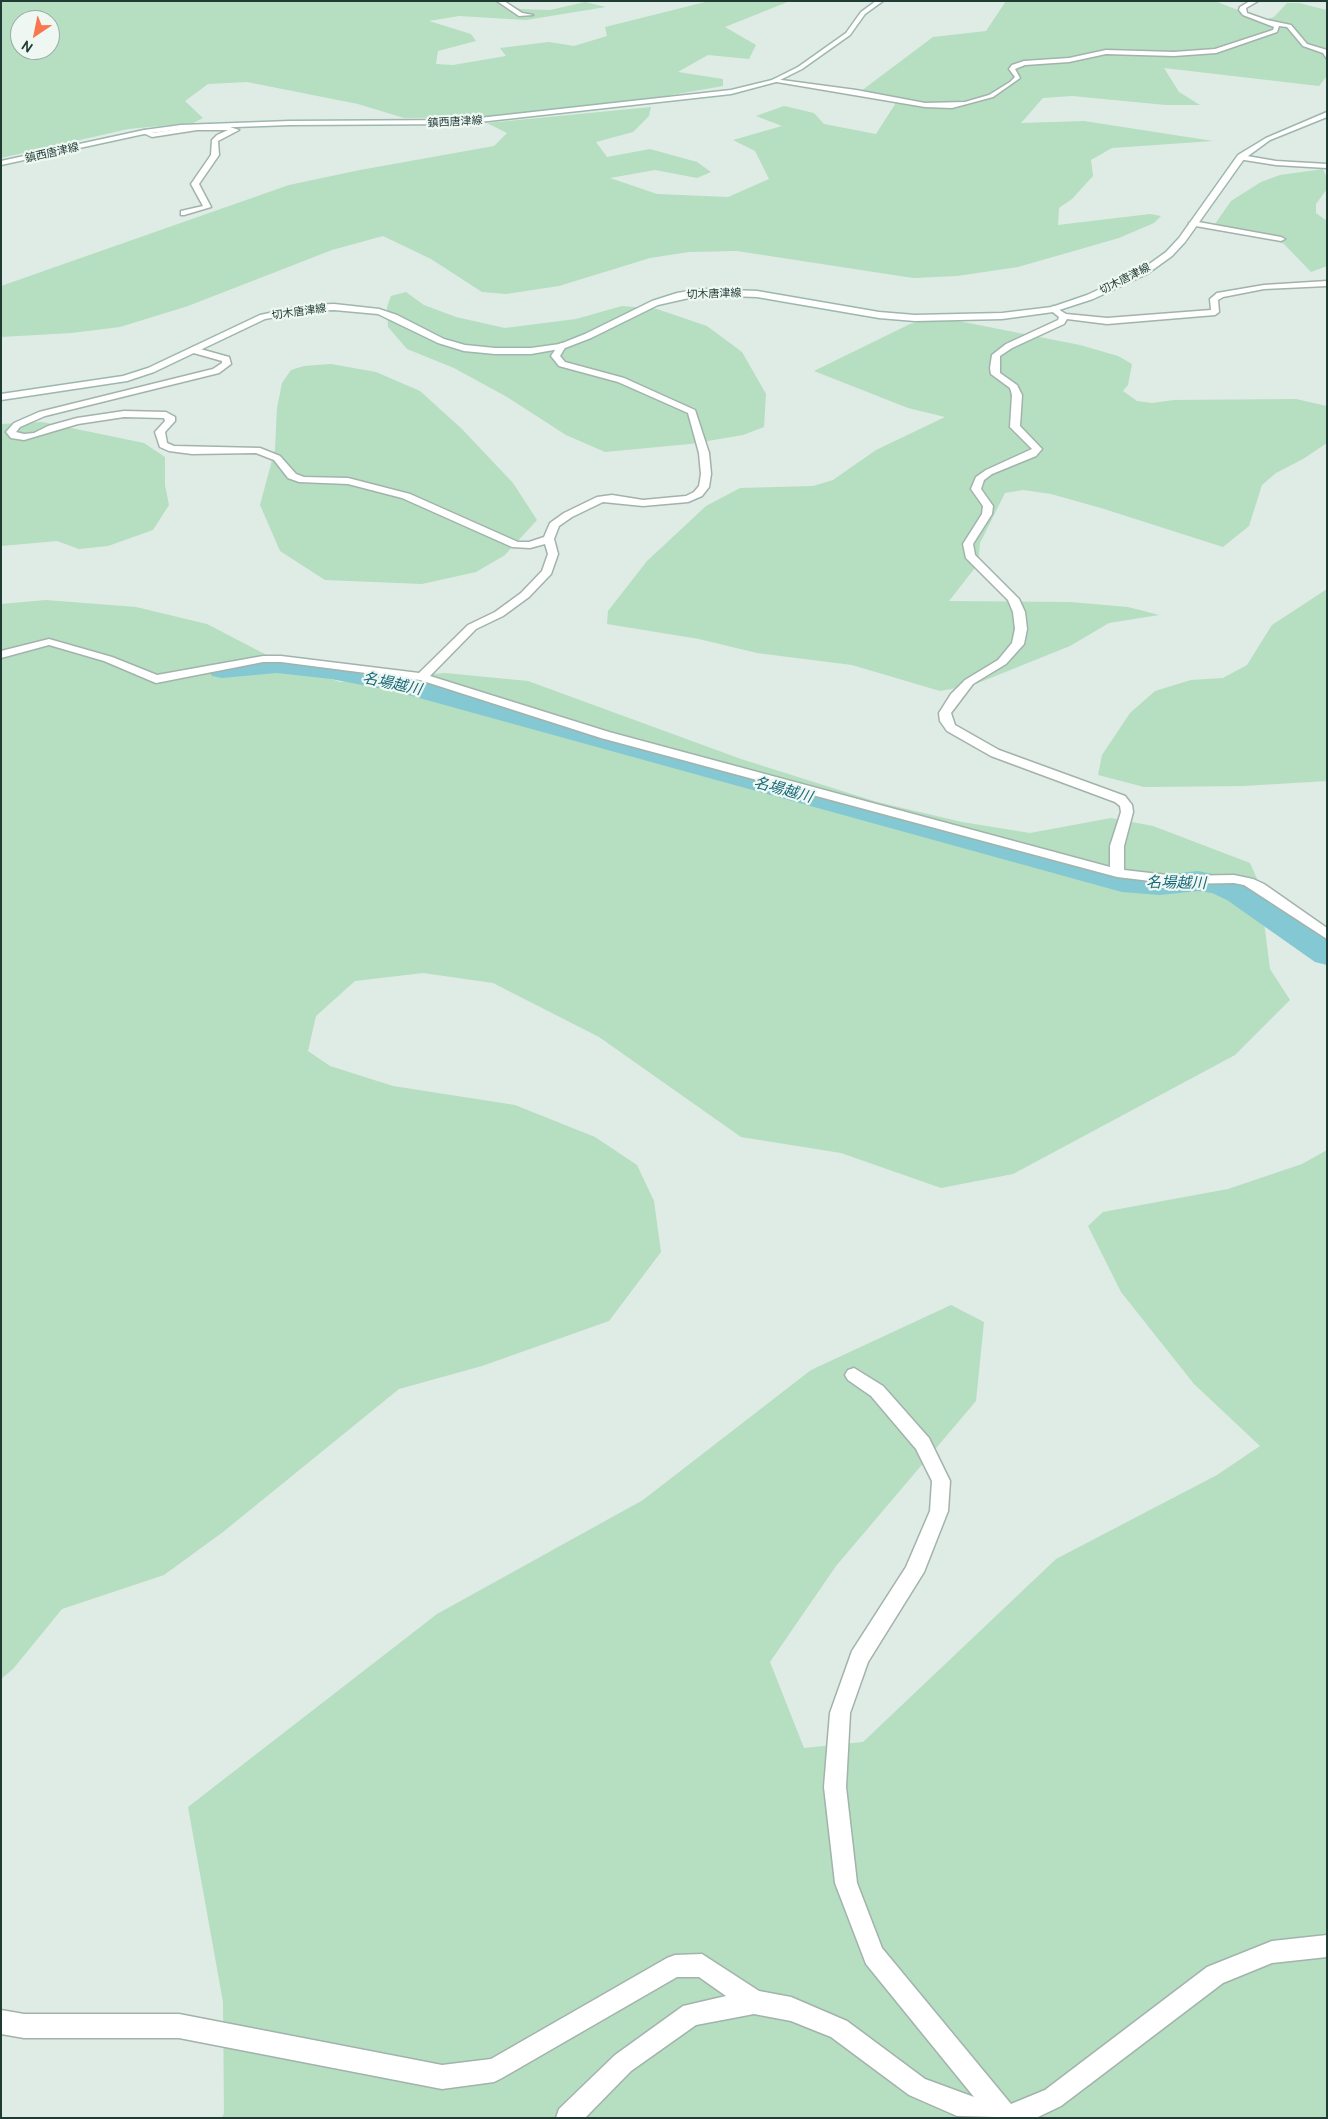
<!DOCTYPE html>
<html>
<head>
<meta charset="utf-8">
<style>
  body { margin:0 }
  #map { position:relative; width:1328px; height:2119px; overflow:hidden; background:#dfebe5; font-family:Cabin,sans-serif }
  canvas { display:block }
  .frame { position:absolute; inset:0; border:2px solid #1f3b34; pointer-events:none }
  .north { position:absolute; left:10px; top:10px; width:50px; height:50px; box-sizing:border-box; background:#eff7f3; border:1px solid #9caca7; border-radius:50%; rotate:214deg; font-size:14px; font-weight:700; line-height:20px; text-align:center; color:#1f3b34 }
  .north::after { content:''; display:block; margin:auto; width:18px; height:22px; background:#f9774f; clip-path:polygon(50% 0,100% 100%,50% 72%,0 100%) }
</style>
</head>
<body>
<div id="map">
<canvas width="1328" height="2119"></canvas>
<div class="frame"></div>
<div class="north">N</div>
</div>
<script>
const c = document.querySelector('canvas').getContext('2d');
c.lineJoin = 'round';
function fillPath(path, color) { c.fillStyle = color; c.fill(path, 'evenodd'); }
const shape = rows => new Path2D(rows.map(r => 'M' + r).join(''));
function stroke(path, color, width, dash) { c.strokeStyle = color; c.lineWidth = width; c.lineCap = dash ? 'butt' : 'round'; c.setLineDash(dash || []); c.stroke(path); }
function write(font, color, halo, rows, align = 'center') {
  c.font = font + ' Cabin,"Noto Sans JP",sans-serif'; c.lineWidth = 4.5; c.setLineDash([]); c.textBaseline = 'middle'; c.strokeStyle = halo; c.fillStyle = color; for (const [text, x, y, turn = 0] of rows) {
    c.save(); c.translate(x, y); c.rotate((+turn || 0) * Math.PI / 180); c.textAlign = isNaN(turn) ? turn : align; if (halo) c.strokeText(text, 0, 0); c.fillText(text, 0, 0); c.restore();
  }
}
fillPath(shape([
  [1,1,501,1,520,9,550,10,585,2,606,7,526,20,459,16,429,21,471,34,476,41,438,51,436,64,453,65,506,56,500,48,549,42,574,46,607,36,605,27,709,1,790,1,725,27,756,45,749,59,708,55,678,72,723,79,723,86,643,100,483,117,404,118,358,104,247,82,208,84,185,101,203,118,193,123,128,129,1,158],
  [20,20,50,20,50,50,20,50],
  [1006,1,1215,1,1263,20,1274,17,1287,3,1299,3,1327,10,1327,76,1319,86,1164,68,1179,92,1200,105,1166,105,1072,96,1043,98,1021,123,1084,121,1213,141,1112,148,1091,160,1093,176,1072,199,1059,208,1058,225,1150,214,1161,216,1154,223,1119,238,1018,267,957,276,913,278,737,251,689,252,650,258,559,286,506,294,482,292,431,259,383,236,332,250,188,306,120,327,71,333,1,337,1,286,289,185,360,170,494,146,507,133,487,123,651,107,649,116,633,132,596,142,607,157,650,149,697,162,711,172,697,178,655,170,610,178,657,194,728,197,769,179,755,151,733,140,782,126,756,116,784,106,814,113,824,124,876,134,899,98,861,91,933,37,986,31],
  [1323,169,1327,178,1327,189,1316,204,1316,213,1327,221,1327,266,1311,272,1284,244,1270,238,1215,224,1231,201,1261,182,1280,175],
  [406,292,424,305,456,317,505,328,576,319,622,306,657,309,707,326,742,352,766,394,764,427,743,435,690,444,605,452,566,435,507,397,454,368,407,349,388,327,387,307,391,296],
  [938,317,1080,345,1118,356,1132,364,1128,385,1123,391,1137,401,1152,403,1174,400,1296,399,1327,406,1327,443,1303,459,1276,473,1262,485,1249,526,1223,547,1101,508,1051,494,1023,490,1005,493,980,543,978,564,949,601,1070,602,1128,607,1159,615,1109,623,1070,646,973,685,940,691,852,665,757,653,699,639,607,624,608,611,647,561,706,506,740,488,813,486,833,480,876,450,945,417,908,408,814,371,910,324],
  [331,364,376,372,420,391,462,429,513,483,537,520,505,555,476,572,422,584,325,580,280,551,260,505,275,449,277,408,282,383,291,370,304,366],
  [42,422,144,443,165,457,165,485,169,505,153,530,108,546,79,549,57,541,1,546,1,424],
  [1327,589,1327,781,1243,786,1144,787,1098,775,1102,755,1130,713,1155,691,1191,680,1223,678,1247,665,1272,625],
  [46,600,136,607,207,624,278,661,340,682,445,673,528,681,741,759,877,802,962,822,1030,833,1111,818,1153,826,1250,863,1259,883,1270,969,1290,1000,1235,1055,1013,1174,941,1188,841,1153,741,1137,599,1037,493,983,423,973,355,981,316,1016,308,1051,330,1066,393,1086,515,1105,595,1137,637,1165,654,1201,661,1252,609,1321,482,1366,399,1389,223,1532,164,1575,62,1609,13,1669,1,1679,1,604],
  [1327,1150,1327,2118,222,2118,224,2113,223,2002,188,1807,437,1614,643,1500,811,1370,951,1305,984,1322,976,1401,836,1566,770,1662,804,1748,863,1742,1056,1559,1217,1475,1260,1446,1194,1384,1121,1292,1088,1226,1103,1212,1228,1189,1302,1164]
]), '#b6dec0');
fillPath(shape([
  [277,657,331,663,407,677,1122,872,1160,875,1198,871,1231,878,1249,886,1327,938,1327,965,1315,962,1227,900,1212,893,1198,891,1160,895,1122,892,394,691,331,679,277,673,222,678,212,676,208,670,212,664,222,662,277,657]
]), '#83c8d3');
const minor = shape([
  [497,1,504,1,522,13,533,15,519,16,497,1],
  [1250,1,1258,1,1246,8,1247,13,1267,20,1291,25,1307,44,1327,50,1327,59,1323,53,1303,46,1287,27,1279,26,1277,32,1216,53,1174,56,1106,54,1069,62,1025,65,1015,69,1020,78,993,97,952,108,925,107,771,81,774,79,856,90,925,103,965,102,989,95,1010,82,1015,77,1009,69,1012,65,1024,61,1069,58,1106,50,1174,52,1215,49,1273,30,1274,27,1243,15,1239,10,1240,7,1250,1],
  [197,126,227,126,239,130,218,141,219,155,199,184,211,207,184,215,181,215,181,211,203,206,191,184,211,155,212,140,217,135,228,130,197,130,152,137,141,132,144,130,153,133,197,126],
  [1241,155,1276,161,1327,164,1327,168,1276,165,1238,159,1241,155],
  [1193,221,1281,237,1285,239,1281,241,1190,225,1189,223,1193,221],
  [1327,281,1327,286,1264,289,1223,297,1218,300,1219,312,1215,315,1107,324,1067,319,1064,324,1012,348,1000,356,1000,373,1017,385,1022,395,1020,426,1042,449,1036,456,992,474,984,480,981,489,993,506,992,514,973,544,975,555,1019,599,1025,612,1027,629,1024,644,1006,664,973,684,951,713,955,725,999,750,1125,796,1132,805,1133,812,1124,846,1124,870,1176,876,1234,875,1253,879,1264,884,1327,928,1327,939,1244,885,1234,883,1176,884,1117,877,601,738,420,680,281,662,263,662,156,683,104,661,49,645,1,658,1,651,49,639,112,657,157,675,263,656,281,656,419,673,468,625,495,612,521,593,542,571,548,554,545,544,530,548,512,547,402,498,348,484,299,482,288,478,274,460,256,453,192,454,169,451,160,447,155,432,165,421,164,418,124,417,78,424,24,440,11,438,6,432,14,423,39,412,213,369,222,363,222,361,190,352,189,350,193,347,229,357,231,364,219,373,45,416,20,427,16,432,24,434,34,433,48,426,77,418,124,411,166,412,175,417,175,421,165,432,167,443,174,446,260,448,280,456,296,474,304,477,348,478,410,494,518,542,529,542,544,537,550,523,564,513,597,497,612,495,643,500,686,496,694,492,699,486,701,474,699,453,688,413,618,382,559,366,551,356,559,344,562,343,566,346,560,356,565,362,624,378,695,410,709,453,711,474,709,487,702,496,688,502,643,506,603,502,572,517,559,526,554,539,558,554,551,574,529,597,503,616,476,629,430,676,609,732,1110,867,1110,846,1121,812,1120,806,1115,802,991,756,947,731,940,721,939,713,951,694,965,680,998,660,1012,643,1015,629,1013,612,1008,600,966,558,963,544,982,514,983,506,971,489,976,477,986,470,1032,449,1010,427,1012,395,1010,388,991,374,990,368,992,355,1006,344,1058,320,1059,317,1049,309,1053,306,1066,314,1107,318,1211,310,1210,299,1217,293,1264,285,1327,281],
  [854,1368,883,1386,929,1438,950,1481,948,1511,924,1572,868,1662,850,1713,846,1787,857,1883,882,1948,1011,2104,1045,2090,1207,1967,1272,1941,1327,1935,1327,1957,1272,1963,1223,1983,1061,2106,1036,2118,957,2116,909,2095,831,2037,791,2021,754,2014,696,2025,631,2071,585,2118,556,2118,559,2109,615,2055,683,2006,726,1996,699,1977,677,1977,502,2078,494,2082,442,2089,179,2038,24,2038,1,2034,1,2010,24,2014,179,2014,442,2065,491,2059,667,1958,675,1955,702,1954,759,1991,791,1997,847,2021,925,2079,974,2097,866,1964,835,1883,824,1787,830,1713,852,1651,906,1567,930,1511,932,1481,916,1449,871,1396,848,1380,845,1375,848,1370,854,1368]
]);
const secondary = shape([
  [876,1,883,1,865,14,850,35,802,69,776,82,731,94,461,124,290,125,181,129,144,134,1,165,1,161,144,130,181,125,290,121,461,120,731,90,772,80,798,67,846,33,861,12,876,1],
  [1327,112,1327,117,1270,140,1244,159,1185,242,1172,256,1147,274,1093,299,1053,312,1002,319,915,321,879,318,757,297,702,295,658,305,591,338,565,348,531,354,495,354,464,351,438,343,378,314,334,310,308,311,265,319,154,372,127,381,1,400,1,394,123,376,148,368,260,315,308,305,334,304,379,309,397,315,444,339,465,345,495,348,531,348,560,344,585,334,652,301,677,293,702,289,757,291,879,312,915,315,1002,313,1052,307,1087,295,1141,270,1166,252,1179,238,1238,155,1266,138,1327,112]
]);
stroke(minor, '#a2b3ac', 3);
stroke(secondary, '#9db7ae', 3);
fillPath(minor, '#fff');
fillPath(secondary, '#fff');
write('11px', '#1f3b34', '#eff7f3', [
  ["鎮西唐津線",455,122,-3],
  ["鎮西唐津線",52,153,-13],
  ["切木唐津線",1125,279,-27],
  ["切木唐津線",714,294,-2],
  ["切木唐津線",299,312,-8]
]);
write('italic 15px', '#176a7a', '#eff7f3', [
  ["名場越川",392,684,12],
  ["名場越川",783,790,15],
  ["名場越川",1176,883,1]
]);
</script>
</body>
</html>
